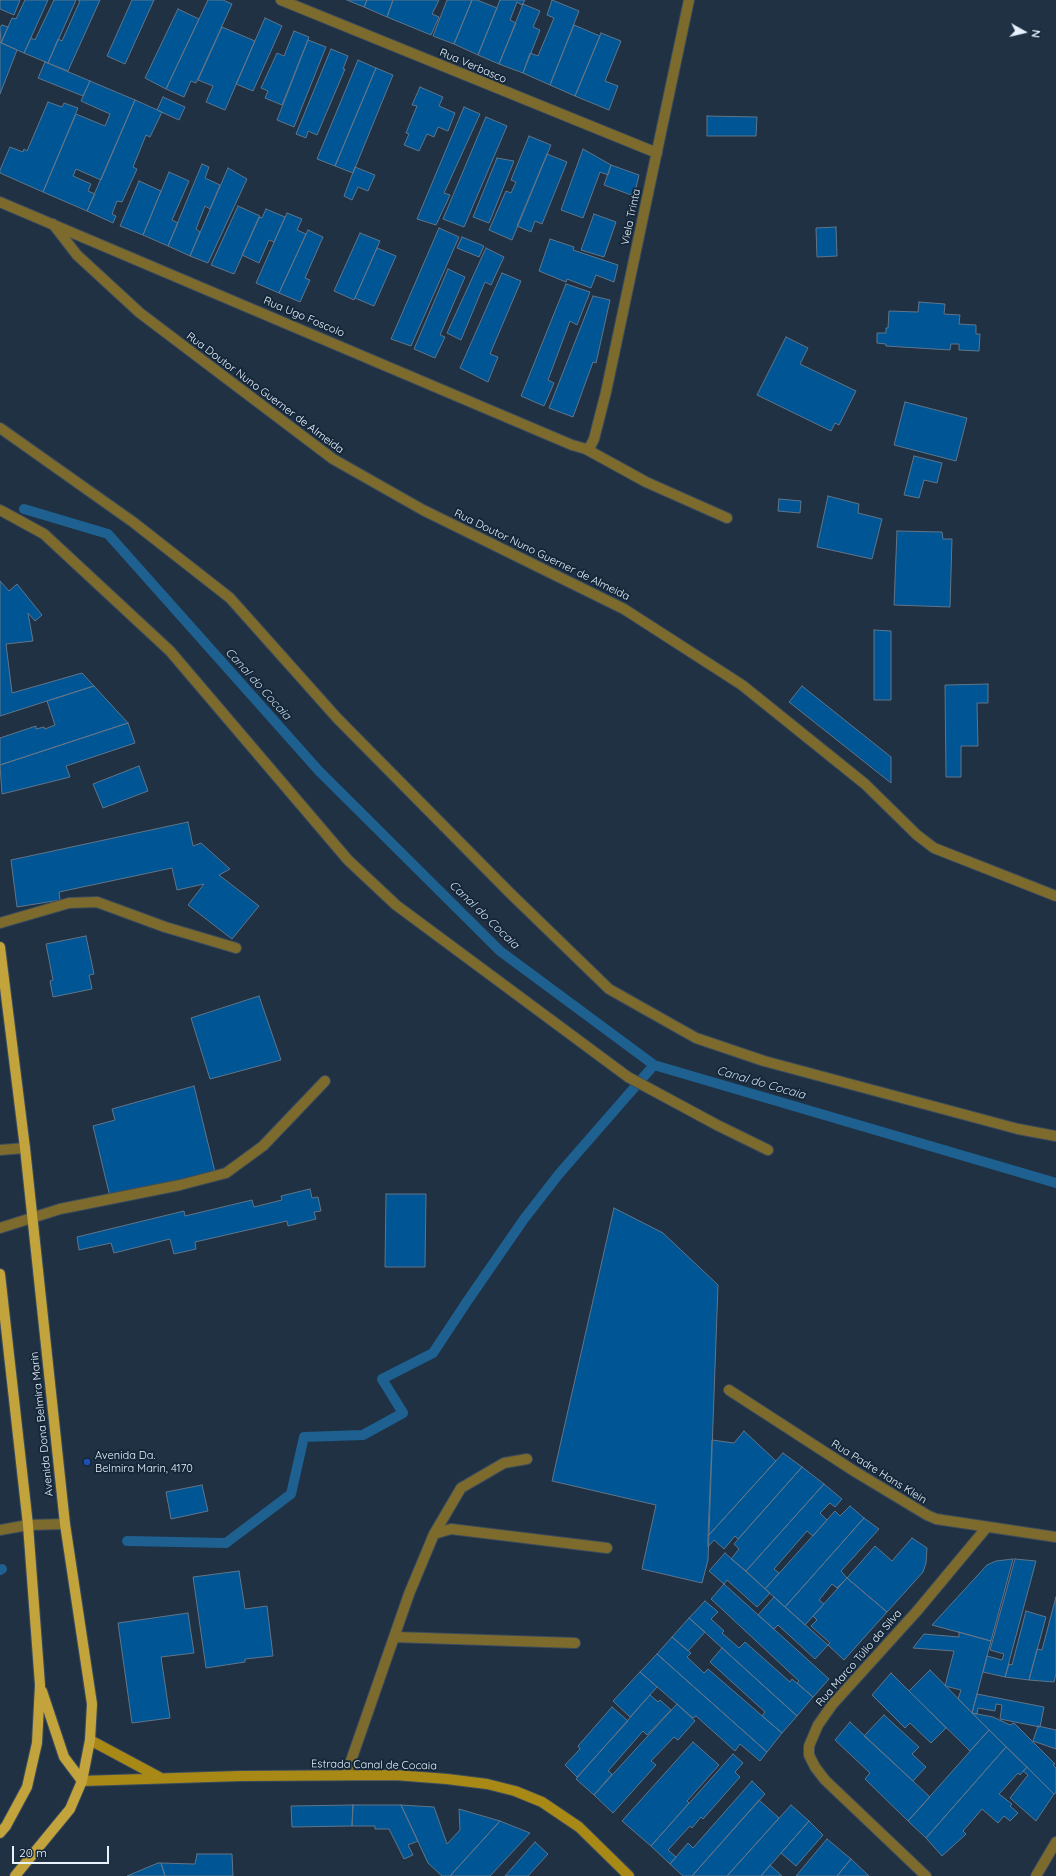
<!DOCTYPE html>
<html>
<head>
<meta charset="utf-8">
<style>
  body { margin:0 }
  #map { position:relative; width:1056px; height:1876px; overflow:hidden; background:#1f3143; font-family:Quicksand,sans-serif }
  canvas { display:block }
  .north { position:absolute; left:1004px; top:12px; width:40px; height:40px; -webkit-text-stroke:3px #152739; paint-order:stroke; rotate:98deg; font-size:11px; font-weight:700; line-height:16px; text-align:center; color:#e7f2fe }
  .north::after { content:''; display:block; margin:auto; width:14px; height:18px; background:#e7f2fe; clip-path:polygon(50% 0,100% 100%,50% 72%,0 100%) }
  .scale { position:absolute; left:12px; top:1846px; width:97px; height:18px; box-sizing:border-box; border:2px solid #e7f2fe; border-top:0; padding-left:5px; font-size:12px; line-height:14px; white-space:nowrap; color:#e7f2fe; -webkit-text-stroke:3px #152739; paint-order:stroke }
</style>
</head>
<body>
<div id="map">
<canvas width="1056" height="1876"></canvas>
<div class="north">N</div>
<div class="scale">20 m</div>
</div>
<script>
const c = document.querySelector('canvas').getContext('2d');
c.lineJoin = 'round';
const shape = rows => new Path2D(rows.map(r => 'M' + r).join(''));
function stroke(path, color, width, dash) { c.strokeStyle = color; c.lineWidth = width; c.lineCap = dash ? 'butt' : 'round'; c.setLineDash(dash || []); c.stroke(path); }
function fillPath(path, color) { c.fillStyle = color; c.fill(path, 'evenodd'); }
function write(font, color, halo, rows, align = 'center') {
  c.font = font + ' Quicksand,sans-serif'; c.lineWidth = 4; c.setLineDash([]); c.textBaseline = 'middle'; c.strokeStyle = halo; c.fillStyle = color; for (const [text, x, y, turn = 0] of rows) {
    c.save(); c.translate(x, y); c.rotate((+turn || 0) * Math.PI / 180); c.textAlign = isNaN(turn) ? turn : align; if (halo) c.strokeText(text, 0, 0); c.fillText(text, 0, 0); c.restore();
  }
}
stroke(shape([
  [24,509,108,534,319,771,500,951,654,1065,1056,1183],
  [127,1541,226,1543,291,1494,304,1437,363,1435,403,1413,382,1379,433,1353,468,1300,524,1219,559,1174,654,1065],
  [0,1570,2,1569]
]), '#1e608f', 10);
const building = shape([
  [0,0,20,0,14,15,0,9,0,0],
  [25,0,48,0,24,53,1,43,12,18,16,19,25,0],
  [54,0,76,0,48,63,24,53,31,38,35,40,54,0],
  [78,0,100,0,68,71,48,63,58,39,62,41,80,1,78,0],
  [132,0,154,0,125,64,107,56,132,0],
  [208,0,223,0,232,4,196,83,191,81,184,97,166,89,208,0],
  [347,0,367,0,364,7,347,0],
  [367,0,393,0,387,17,364,7,367,0],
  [393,0,439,0,432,14,439,17,431,35,387,17,393,0],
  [447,0,472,0,454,44,433,36,447,0],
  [472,0,477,0,497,8,478,55,454,44,472,0],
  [500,0,525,0,522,5,517,2,510,20,516,23,499,64,478,55,500,0],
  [552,0,579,11,550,85,523,73,530,53,538,56,554,18,547,15,552,0],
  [523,4,540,11,533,27,540,30,523,73,499,64,523,4],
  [178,9,199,19,166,89,145,78,178,9],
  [265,18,282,26,253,91,236,84,265,18],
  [2,25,8,27,1,43,0,27,2,25],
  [574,25,600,36,575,96,550,85,574,25],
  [222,27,255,41,225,110,206,102,213,86,198,80,222,27],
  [294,31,309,37,282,105,265,98,268,91,261,88,277,53,284,56,294,31],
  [601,33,621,41,605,81,618,86,609,110,575,96,601,33],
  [308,40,326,47,294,127,277,120,308,40],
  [0,42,17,50,0,94,0,42],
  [331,49,348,56,343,69,345,69,317,135,308,131,306,138,296,134,331,49],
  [358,60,376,68,335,166,317,159,358,60],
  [45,62,90,81,83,96,38,78,45,62],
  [376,68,393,75,353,173,335,166,376,68],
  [90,81,135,100,101,180,76,169,73,176,91,184,88,191,95,194,87,211,43,192,76,114,105,126,110,114,81,101,90,81],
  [420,87,443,97,439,106,455,113,448,131,438,127,434,137,427,134,419,151,404,145,409,134,406,133,417,106,412,105,420,87],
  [163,97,185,107,179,120,157,110,163,97],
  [135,100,162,112,150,137,146,135,133,167,137,169,122,202,117,201,112,214,116,216,113,223,87,211,135,100],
  [48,102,62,107,64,103,78,108,43,192,0,173,0,170,10,147,23,152,24,149,27,151,48,102],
  [464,107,480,114,444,193,450,195,436,225,417,219,464,107],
  [707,116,757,117,756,136,707,136,707,116],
  [486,117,507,126,464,227,443,219,486,117],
  [529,136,551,145,512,240,489,230,506,191,511,193,516,182,511,180,529,136],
  [583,149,611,165,608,175,600,172,583,218,561,210,583,149],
  [547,154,567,162,542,224,535,221,531,232,517,226,547,154],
  [497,158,514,161,489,223,473,217,497,158],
  [202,164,209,167,205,178,220,185,210,209,205,206,196,229,200,232,190,256,168,246,202,164],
  [611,165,639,175,634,196,604,185,611,165],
  [355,167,375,175,368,191,358,187,352,200,344,196,355,167],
  [228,168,247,179,208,263,190,256,228,168],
  [169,172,189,181,172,220,178,223,168,246,143,235,169,172],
  [139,181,161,191,143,235,120,226,139,181],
  [238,206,260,216,234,274,211,265,238,206],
  [266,209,285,217,274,242,269,240,259,263,242,255,259,217,262,218,266,209],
  [287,213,302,219,297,230,306,234,279,293,256,283,287,213],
  [594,214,616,222,604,257,581,250,594,214],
  [836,227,837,256,817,257,816,228,836,227],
  [439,228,459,237,411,346,391,339,439,228],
  [308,230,323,237,305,278,310,280,300,302,279,293,308,230],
  [360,233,380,241,354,300,334,291,360,233],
  [462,237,484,246,479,257,457,248,462,237],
  [550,239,574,247,573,250,618,265,614,282,596,275,591,288,567,279,566,282,539,271,550,239],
  [377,248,396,256,374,306,355,298,377,248],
  [486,248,504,257,491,285,485,282,461,340,447,333,486,248],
  [448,269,465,277,440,335,445,337,435,358,414,349,448,269],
  [502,273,521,281,490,354,498,357,488,382,460,368,502,273],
  [566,284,590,292,577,325,570,321,548,380,554,383,544,406,521,396,566,284],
  [593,296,610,300,596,363,593,362,573,417,549,408,593,296],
  [919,302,945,304,944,314,960,315,959,324,976,325,976,334,980,334,979,351,959,350,959,344,951,344,950,350,886,346,886,344,877,343,877,333,886,333,886,328,888,328,889,311,918,312,919,302],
  [786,337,808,348,800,364,856,391,839,425,835,423,831,431,757,395,786,337],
  [905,402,967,418,956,461,894,445,905,402],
  [914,456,942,463,937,483,924,480,919,498,904,495,914,456],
  [828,496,859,504,858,513,882,519,872,559,817,547,828,496],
  [779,499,801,501,800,513,778,511,779,499],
  [897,531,942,532,943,539,952,539,950,607,894,605,897,531],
  [0,581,9,591,17,584,42,615,35,621,28,613,33,641,6,644,12,693,82,673,94,686,0,716,0,581],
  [874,630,891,631,891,700,874,700,874,630],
  [988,684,988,703,977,703,978,746,961,746,961,777,946,777,945,685,988,684],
  [94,686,128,723,0,765,0,738,36,726,36,729,44,727,45,729,55,725,47,701,94,686],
  [802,686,891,757,891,783,789,702,802,686],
  [128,723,135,743,66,766,70,777,2,794,0,765,128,723],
  [139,766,148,791,103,808,93,784,139,766],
  [188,822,193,846,201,843,230,869,219,875,259,906,232,939,188,905,204,884,177,890,172,868,59,892,60,900,17,907,11,860,188,822],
  [86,936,94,974,89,975,92,989,53,997,50,981,53,980,46,944,86,936],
  [259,996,281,1060,210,1079,191,1018,259,996],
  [194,1086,215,1172,110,1197,93,1126,115,1120,112,1109,194,1086],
  [310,1189,312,1198,318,1197,321,1211,314,1212,316,1219,288,1226,287,1221,195,1242,196,1249,174,1254,170,1239,114,1253,111,1243,79,1250,77,1237,184,1211,185,1216,252,1200,254,1207,282,1200,281,1196,310,1189],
  [386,1194,426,1194,425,1267,385,1267,386,1194],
  [614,1208,663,1233,718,1285,708,1560,702,1583,642,1569,656,1505,552,1481,614,1208],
  [744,1431,776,1461,708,1536,712,1440,734,1443,744,1431],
  [783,1453,802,1467,738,1539,735,1536,724,1549,714,1540,708,1547,708,1536,783,1453],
  [802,1467,824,1484,746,1571,731,1559,739,1549,734,1544,802,1467],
  [824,1484,842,1499,835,1507,830,1503,820,1513,827,1520,813,1536,807,1531,774,1569,779,1573,765,1589,746,1571,824,1484],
  [202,1485,208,1511,171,1519,166,1492,202,1485],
  [850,1506,864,1518,785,1607,765,1589,835,1511,840,1516,850,1506],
  [864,1518,879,1529,841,1571,847,1578,837,1588,832,1584,819,1600,824,1604,805,1625,785,1607,864,1518],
  [912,1538,927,1548,926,1563,923,1572,887,1612,847,1578,875,1546,892,1561,912,1538],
  [725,1553,770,1593,757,1607,727,1580,724,1584,709,1571,725,1553],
  [1013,1559,991,1641,932,1625,987,1565,996,1561,1013,1559],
  [1015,1559,1036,1561,1005,1677,983,1672,987,1656,1002,1660,1004,1654,990,1650,1015,1559],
  [239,1571,245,1609,267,1606,273,1656,245,1659,245,1662,206,1668,193,1577,239,1571],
  [847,1578,887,1612,844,1660,828,1645,830,1643,811,1626,817,1620,813,1616,847,1578],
  [724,1584,829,1679,813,1697,797,1683,799,1681,711,1599,724,1584],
  [774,1597,828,1645,815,1659,778,1625,774,1629,758,1615,774,1597],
  [1056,1597,1056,1674,1054,1682,1029,1680,1037,1649,1042,1650,1056,1597],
  [705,1601,718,1612,711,1619,724,1631,722,1633,739,1648,745,1642,790,1682,792,1679,813,1697,797,1716,689,1618,705,1601],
  [1026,1611,1046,1617,1029,1680,1005,1677,1009,1664,1012,1665,1026,1611],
  [188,1613,194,1653,161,1657,170,1718,132,1723,118,1623,188,1613],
  [689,1618,705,1632,688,1651,672,1637,689,1618],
  [959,1632,991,1641,972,1713,958,1699,961,1690,945,1686,954,1651,913,1648,924,1634,959,1637,959,1632],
  [672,1637,691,1653,687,1657,704,1673,708,1669,782,1733,767,1752,657,1654,672,1637],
  [722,1648,797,1716,782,1733,762,1716,765,1712,710,1662,722,1648],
  [657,1654,767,1752,760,1761,740,1744,735,1751,696,1716,693,1718,640,1672,657,1654],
  [930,1670,989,1730,970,1751,909,1691,930,1670],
  [640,1672,657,1687,630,1717,613,1701,640,1672],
  [891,1673,946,1728,931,1743,910,1723,905,1728,872,1695,891,1673],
  [977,1694,1044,1707,1040,1727,1000,1719,1002,1705,996,1704,995,1711,978,1708,977,1714,972,1713,977,1694],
  [650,1695,658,1702,660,1700,671,1710,647,1735,643,1731,608,1771,612,1774,594,1795,576,1779,650,1695],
  [677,1704,695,1721,678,1740,674,1737,651,1761,656,1765,613,1813,594,1795,677,1704],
  [612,1707,628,1721,577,1777,565,1765,580,1749,578,1746,612,1707],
  [972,1713,993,1717,1010,1725,1014,1723,1055,1764,1053,1765,1056,1768,1056,1793,1054,1794,972,1713],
  [884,1715,919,1747,912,1754,926,1767,913,1781,864,1736,884,1715],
  [850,1722,930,1797,908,1821,865,1779,870,1773,835,1740,850,1722],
  [1038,1726,1056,1730,1056,1749,1033,1741,1038,1726],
  [989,1730,1006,1747,926,1838,908,1821,989,1730],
  [693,1742,719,1765,687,1801,689,1803,651,1846,622,1821,693,1742],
  [1006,1747,1027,1767,1020,1775,1018,1773,999,1794,1012,1804,1010,1806,1018,1813,1010,1821,1004,1816,998,1823,982,1809,963,1831,966,1834,942,1856,926,1838,1006,1747],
  [733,1754,743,1763,735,1772,740,1777,703,1819,701,1817,692,1828,690,1826,668,1850,676,1857,670,1864,651,1846,733,1754],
  [1027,1767,1054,1794,1036,1821,1010,1798,1028,1775,1023,1771,1027,1767],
  [752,1781,765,1794,692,1876,683,1876,670,1864,688,1843,693,1848,752,1781],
  [759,1800,779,1818,727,1876,692,1876,759,1800],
  [353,1805,352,1826,292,1827,291,1806,353,1805],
  [353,1805,401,1805,418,1841,408,1845,413,1855,404,1859,389,1829,375,1829,375,1826,352,1826,353,1805],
  [401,1805,434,1807,447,1844,460,1830,459,1809,500,1821,450,1876,442,1876,428,1863,401,1805],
  [791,1805,809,1821,761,1876,727,1876,791,1805],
  [500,1821,530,1833,490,1876,450,1876,500,1821],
  [809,1821,823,1835,796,1866,781,1853,809,1821],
  [827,1839,851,1859,837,1876,796,1876,827,1839],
  [535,1842,548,1854,528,1876,505,1876,535,1842],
  [197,1854,232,1854,233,1876,165,1876,161,1863,195,1864,197,1854],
  [851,1859,869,1876,837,1876,851,1859],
  [158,1863,161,1863,165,1876,127,1876,158,1863],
  [770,1865,782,1876,761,1876,770,1865]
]);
fillPath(building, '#005695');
stroke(building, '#60758a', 1);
const lane = shape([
  [586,449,646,482,727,518],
  [0,923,69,903,97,902,165,927,236,948],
  [0,1228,60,1209,180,1185,226,1173,263,1146,325,1081],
  [434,1534,461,1488,504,1463,527,1459],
  [394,1637,575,1643],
  [346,1775,409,1594,434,1534,451,1529,607,1548]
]);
const street = shape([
  [281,0,657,153],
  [0,202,572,445,586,449,590,447,594,439,606,392,689,0],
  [53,224,77,255,140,313,333,459,423,510,624,609,742,685,865,784,917,835,934,848,1056,896],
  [0,428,133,522,230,598,337,718,510,893,609,989,696,1038,764,1061,1018,1129,1056,1136],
  [0,510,44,534,170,651,348,860,396,905,628,1077,717,1125,768,1150],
  [0,1150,25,1148],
  [729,1390,854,1471,927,1515,936,1519,1056,1537],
  [0,1530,28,1525,65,1524],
  [926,1876,825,1780,815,1767,809,1755,809,1746,818,1725,832,1705,917,1611,987,1527],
  [1036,1876,1056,1842]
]);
const secondary = shape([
  [90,1740,159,1777],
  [82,1781,240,1776,395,1775,447,1779,487,1784,515,1791,542,1802,579,1827,629,1876]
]);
const primary = shape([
  [0,947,25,1148,65,1524,92,1704,90,1740,82,1781,70,1809,15,1876],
  [0,1274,28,1525,40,1685,37,1743,27,1787,6,1826,0,1833],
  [42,1691,64,1757,82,1781]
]);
stroke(lane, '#3b4c5d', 12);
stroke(street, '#3b4c5d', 12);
stroke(secondary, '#3b4c5d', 12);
stroke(primary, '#3b4c5d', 12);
stroke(lane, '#7d6a2d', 10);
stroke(street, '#7d6a2d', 10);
stroke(secondary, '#a98916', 10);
stroke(primary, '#c3a33b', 10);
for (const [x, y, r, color] of [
  [87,1462,4,"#1a4fb4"]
]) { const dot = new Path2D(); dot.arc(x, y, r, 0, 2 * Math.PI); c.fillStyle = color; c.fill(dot); stroke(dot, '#152739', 1.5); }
write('11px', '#e7f2fe', '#152739', [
  ["Rua Verbasco",473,66,23],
  ["Viela Trinta",631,217,-78],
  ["Rua Ugo Foscolo",304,317,23],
  ["Rua Doutor Nuno Guerner de Almeida",265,393,37],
  ["Rua Doutor Nuno Guerner de Almeida",542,555,26],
  ["Avenida Dona Belmira Marin",42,1424,-96],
  ["Rua Padre Hans Klein",879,1472,32],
  ["Rua Marco Túlio da Silva",859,1658,-49],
  ["Estrada Canal de Cocaia",374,1765,1]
]);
write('11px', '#e7f2fe', '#152739', [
  ["Avenida Da.",95,1456],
  ["Belmira Marin, 4170",95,1469]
], 'left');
write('italic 12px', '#c9dced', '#152739', [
  ["Canal do Cocaia",258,684,48],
  ["Canal do Cocaia",484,915,44],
  ["Canal do Cocaia",761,1083,16]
]);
</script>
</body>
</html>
